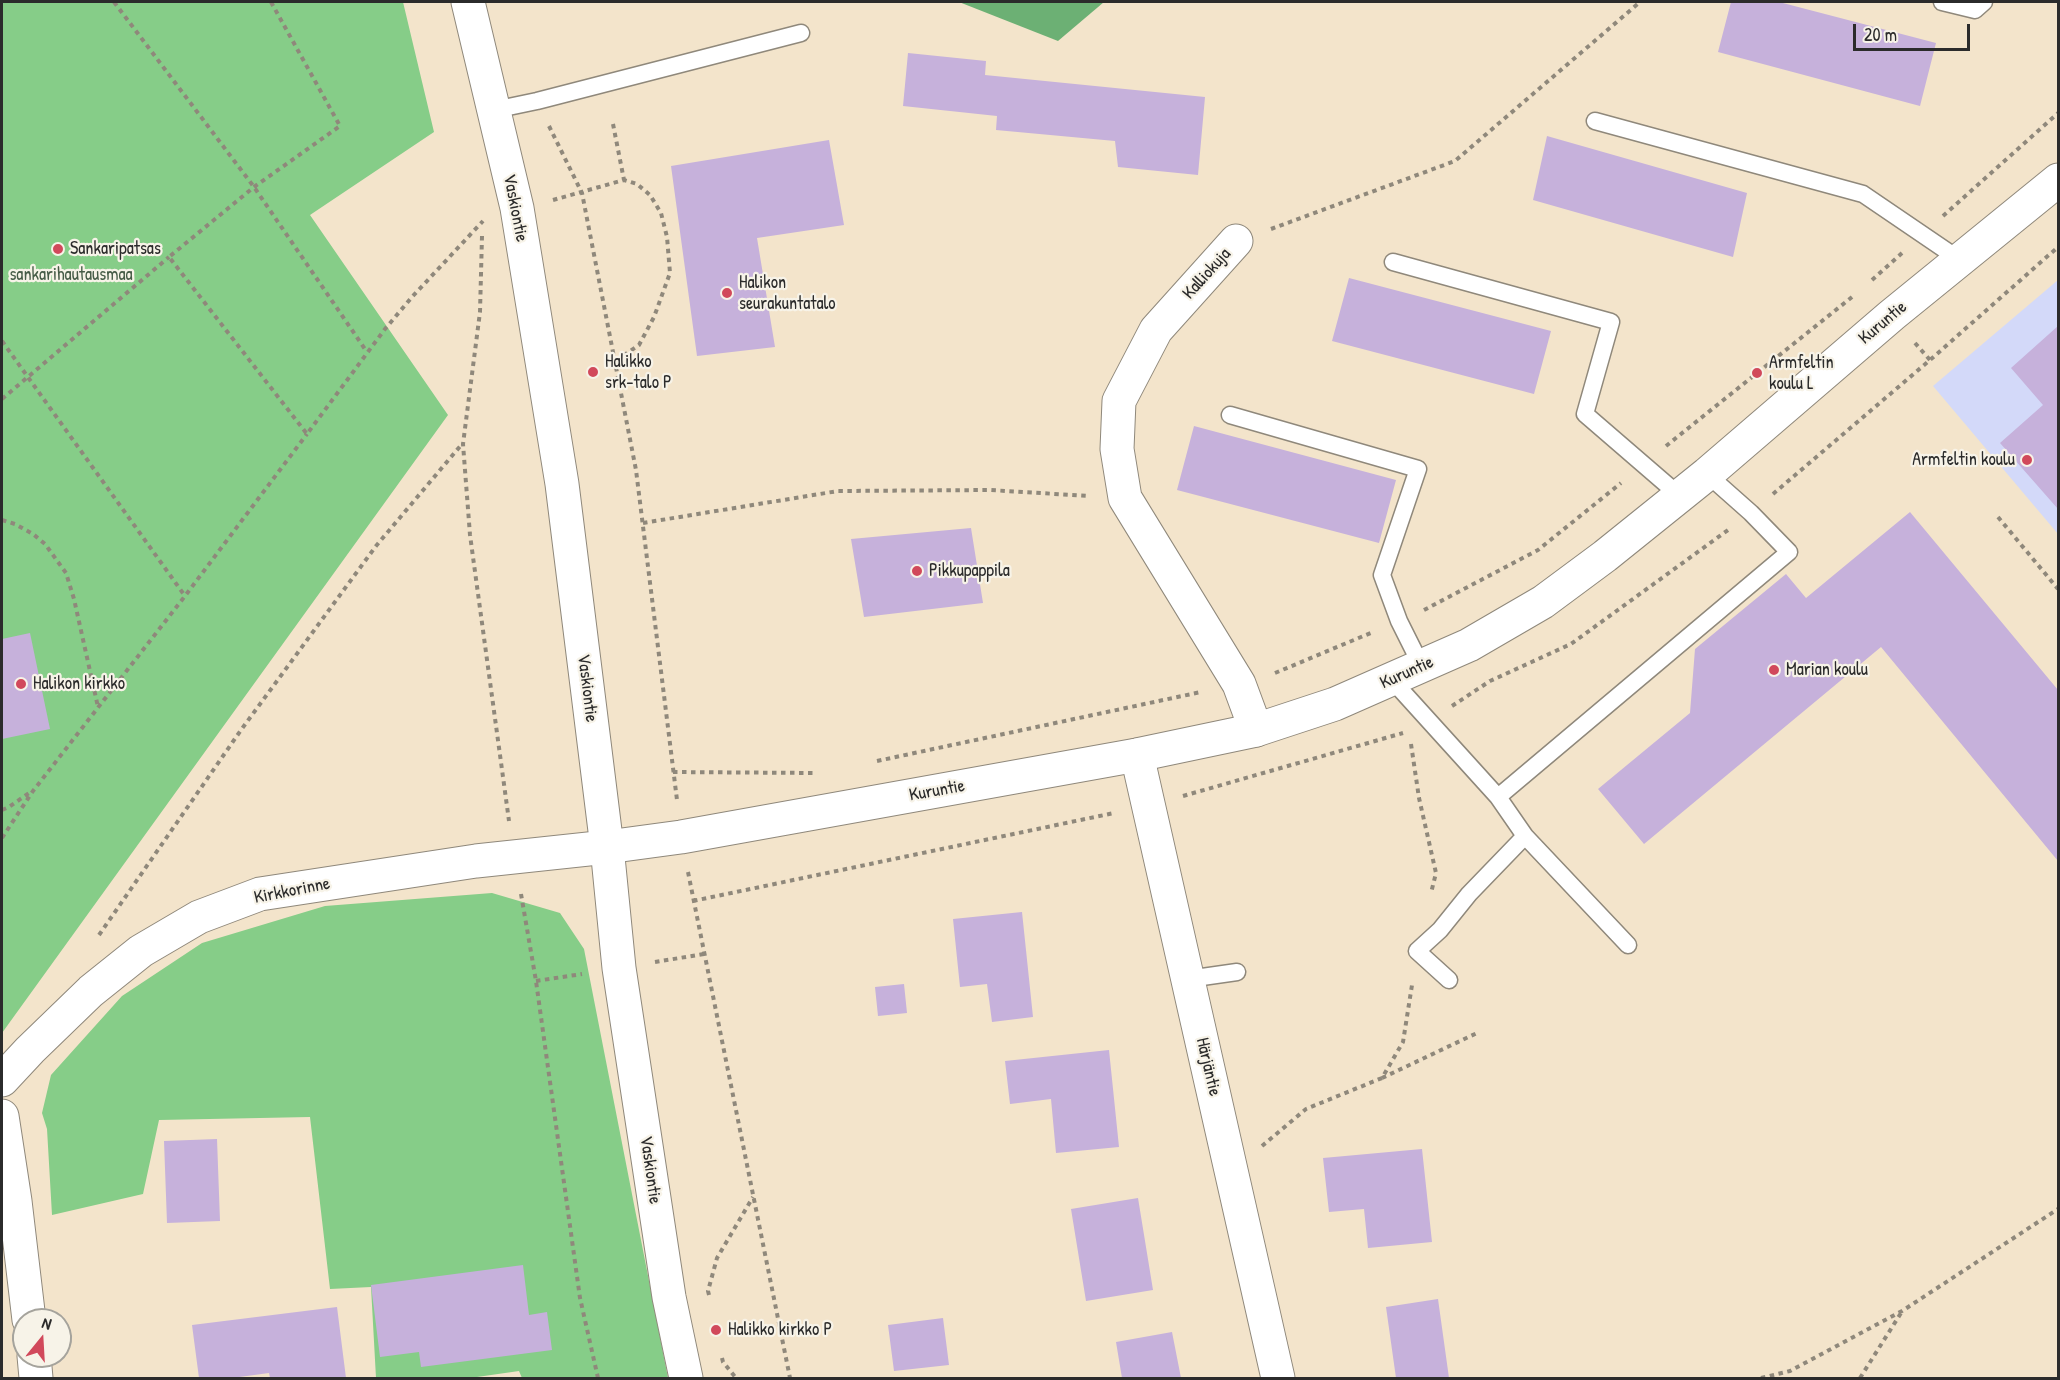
<!DOCTYPE html>
<html>
<head>
<meta charset="utf-8">
<style>
  body { margin:0 }
  #map { position:relative; width:2060px; height:1380px; overflow:hidden; background:#f3e4cb; font-family:"Patrick Hand",sans-serif }
  canvas { display:block }
  .frame { position:absolute; inset:0; border:3px solid #2b2b2b; pointer-events:none }
  .north { position:absolute; left:12px; top:1308px; width:60px; height:60px; box-sizing:border-box; background:#f7f3e8; border:2px solid #a5a39c; border-radius:50%; rotate:18deg; font-size:16px; font-weight:700; line-height:24px; text-align:center; color:#2b2b2b }
  .north::after { content:''; display:block; margin:auto; width:21px; height:27px; background:#d1495b; clip-path:polygon(50% 0,100% 100%,50% 72%,0 100%) }
  .scale { position:absolute; left:1853px; top:24px; width:117px; height:27px; box-sizing:border-box; border:3px solid #2b2b2b; border-top:0; padding-left:8px; font-size:18px; line-height:21px; white-space:nowrap; color:#2b2b2b; -webkit-text-stroke:4px #f7f3e8; paint-order:stroke }
</style>
</head>
<body>
<div id="map">
<canvas width="2060" height="1380"></canvas>
<div class="frame"></div>
<div class="north">N</div>
<div class="scale">20 m</div>
</div>
<script>
const c = document.querySelector('canvas').getContext('2d');
c.lineJoin = 'round';
function fillPath(path, color) { c.fillStyle = color; c.fill(path, 'evenodd'); }
const shape = rows => new Path2D(rows.map(r => 'M' + r).join(''));
function stroke(path, color, width, dash) { c.strokeStyle = color; c.lineWidth = width; c.lineCap = dash ? 'butt' : 'round'; c.setLineDash(dash || []); c.stroke(path); }
function write(font, color, halo, rows, align = 'center') {
  c.font = font + ' "Patrick Hand",sans-serif'; c.lineWidth = 4.5; c.setLineDash([]); c.textBaseline = 'middle'; c.strokeStyle = halo; c.fillStyle = color; for (const [text, x, y, turn = 0] of rows) {
    c.save(); c.translate(x, y); c.rotate((+turn || 0) * Math.PI / 180); c.textAlign = isNaN(turn) ? turn : align; if (halo) c.strokeText(text, 0, 0); c.fillText(text, 0, 0); c.restore();
  }
}
fillPath(shape([
  [2058,280,2058,534,1933,386]
]), '#d3d9f9');
fillPath(shape([
  [2,2,403,2,434,132,310,215,448,415,2,1033],
  [492,893,560,913,584,949,668,1378,522,1378,519,1371,470,1378,376,1378,371,1287,330,1289,310,1117,159,1120,143,1194,52,1215,47,1129,42,1113,51,1075,122,996,202,943,325,906]
]), '#86cd88');
fillPath(shape([
  [959,2,1104,2,1058,41]
]), '#6cb074');
fillPath(shape([
  [1731,2,1779,2,1936,43,1920,106,1718,52],
  [908,53,986,61,985,75,1205,97,1198,175,1118,167,1115,141,996,130,997,116,903,106],
  [1547,136,1747,193,1733,257,1533,200],
  [829,140,844,225,757,238,775,347,697,356,671,166],
  [1349,278,1551,331,1534,394,1332,341],
  [2058,326,2058,509,2000,443,2043,405,2011,368],
  [1194,426,1396,480,1379,543,1177,490],
  [1910,512,2058,690,2058,861,1881,647,1644,844,1598,789,1690,713,1695,649,1786,574,1806,598],
  [971,528,983,603,864,617,851,539],
  [30,633,50,729,2,739,2,639],
  [1022,912,1033,1017,992,1022,987,984,960,987,953,919],
  [904,984,907,1013,878,1016,875,987],
  [1109,1050,1119,1147,1056,1153,1051,1099,1010,1104,1005,1061],
  [217,1139,220,1221,167,1223,164,1141],
  [1422,1149,1432,1242,1368,1248,1364,1209,1329,1212,1323,1158],
  [1138,1198,1153,1290,1086,1301,1071,1209],
  [523,1265,529,1315,547,1312,552,1350,421,1367,419,1352,380,1357,371,1285],
  [1438,1299,1449,1378,1396,1378,1386,1307],
  [337,1307,346,1378,270,1378,269,1373,232,1378,199,1378,192,1325],
  [943,1318,949,1365,894,1371,888,1325],
  [1172,1332,1181,1378,1122,1378,1116,1342]
]), '#c6b1db');
const service = shape([
  [1942,2,1975,10,1984,2],
  [494,110,537,101,801,33],
  [1595,121,1863,194,1960,260],
  [1393,262,1611,322,1585,414,1680,496],
  [1230,415,1418,469,1382,575,1399,621,1422,667],
  [1392,680,1498,797,1525,836,1628,945],
  [1498,797,1789,552,1751,513,1707,474],
  [1188,979,1237,972],
  [1449,980,1417,951,1440,930,1469,894,1525,836]
]);
const minor = shape([
  [1236,241,1156,330,1119,401,1117,449,1125,498,1239,684,1256,730],
  [1137,755,1278,1378],
  [2,1080,30,1050,91,991,141,951,199,917,260,894,476,861,607,847],
  [2,1116,15,1201,29,1320],
  [34,1356,36,1378]
]);
const tertiary = shape([
  [607,847,681,837,1137,755,1256,730,1335,704,1469,645,1543,602,1605,556,1707,474,1892,315,2058,180]
]);
const secondary = shape([
  [468,2,517,208,562,484,607,847,619,968,669,1297,686,1378]
]);
stroke(service, '#8f887b', 19);
stroke(minor, '#8f887b', 35);
stroke(tertiary, '#8f887b', 35);
stroke(secondary, '#8f887b', 35);
stroke(shape([
  [114,2,254,187,367,352],
  [271,2,340,126,254,187,169,257,307,434,385,329,412,297,483,221],
  [613,124,624,180],
  [549,126,582,193,636,470,677,800],
  [553,200,624,180,637,184,650,195,661,213,667,237,670,273,654,317,639,345,615,361],
  [1943,216,2058,113],
  [1271,229,1455,161,1640,2],
  [482,236,480,312,463,444,470,535,509,821],
  [1872,280,1902,253],
  [2,341,185,596],
  [1915,343,1930,360],
  [2,399,169,257],
  [1666,446,1852,297],
  [1773,494,1930,360,2058,247],
  [1998,517,2058,589],
  [2,520,15,524,33,534,45,544,66,573,74,599,98,707],
  [643,523,838,491,990,490,1089,496],
  [1424,610,1538,550,1621,483],
  [1275,673,1373,632],
  [1452,706,1490,681,1571,644,1728,530],
  [1411,744,1419,798,1436,873,1431,893],
  [877,761,1201,692],
  [673,772,813,773],
  [1183,796,1403,733],
  [2,810,9,807,29,793],
  [2,838,33,791,185,596,307,434],
  [688,872,790,1378],
  [521,894,536,981,580,1298,598,1378],
  [693,901,1114,813],
  [99,935,241,730,376,546,462,444],
  [655,962,704,954],
  [536,981,582,974],
  [1382,1078,1477,1033],
  [1262,1146,1306,1109,1382,1078,1403,1042,1412,985],
  [709,1295,708,1291,717,1258,753,1197],
  [722,1358,723,1362,736,1378],
  [1761,1378,1790,1371,1902,1311,2058,1209],
  [1860,1378,1901,1313]
]), '#8f887b', 4, [4.5, 4.5]);
stroke(service, '#fff', 16);
stroke(minor, '#fff', 33);
stroke(tertiary, '#fff', 33);
stroke(secondary, '#fff', 33);
for (const [x, y, r, color] of [
  [58,249,6,"#d1495b"],
  [727,293,6,"#d1495b"],
  [593,372,6,"#d1495b"],
  [1757,373,6,"#d1495b"],
  [2027,460,6,"#d1495b"],
  [917,571,6,"#d1495b"],
  [1774,670,6,"#d1495b"],
  [21,684,6,"#d1495b"],
  [716,1330,6,"#d1495b"]
]) { const dot = new Path2D(); dot.arc(x, y, r, 0, 2 * Math.PI); c.fillStyle = color; c.fill(dot); stroke(dot, '#f7f3e8', 2); }
write('18px', '#2b2b2b', '#f7f3e8', [
  ["Vaskiontie",515,208,79],
  ["Kalliokuja",1207,274,-48],
  ["Kuruntie",1883,323,-40],
  ["Kuruntie",1407,673,-24],
  ["Vaskiontie",587,688,83],
  ["Kuruntie",937,791,-10],
  ["Kirkkorinne",292,891,-11],
  ["Härjäntie",1208,1067,77],
  ["Vaskiontie",650,1170,82]
]);
write('18px', '#2b2b2b', '#f7f3e8', [
  ["Sankaripatsas",70,249],
  ["Halikon",739,283],
  ["seurakuntatalo",739,304],
  ["Halikko",605,362],
  ["srk-talo P",605,383],
  ["Armfeltin",1769,363],
  ["koulu L",1769,384],
  ["Armfeltin koulu",2015,460,"right"],
  ["Pikkupappila",929,571],
  ["Marian koulu",1786,670],
  ["Halikon kirkko",33,684],
  ["Halikko kirkko P",728,1330]
], 'left');
write('18px', '#465c47', '#f7f3e8', [
  ["sankarihautausmaa",71,275]
]);
</script>
</body>
</html>
